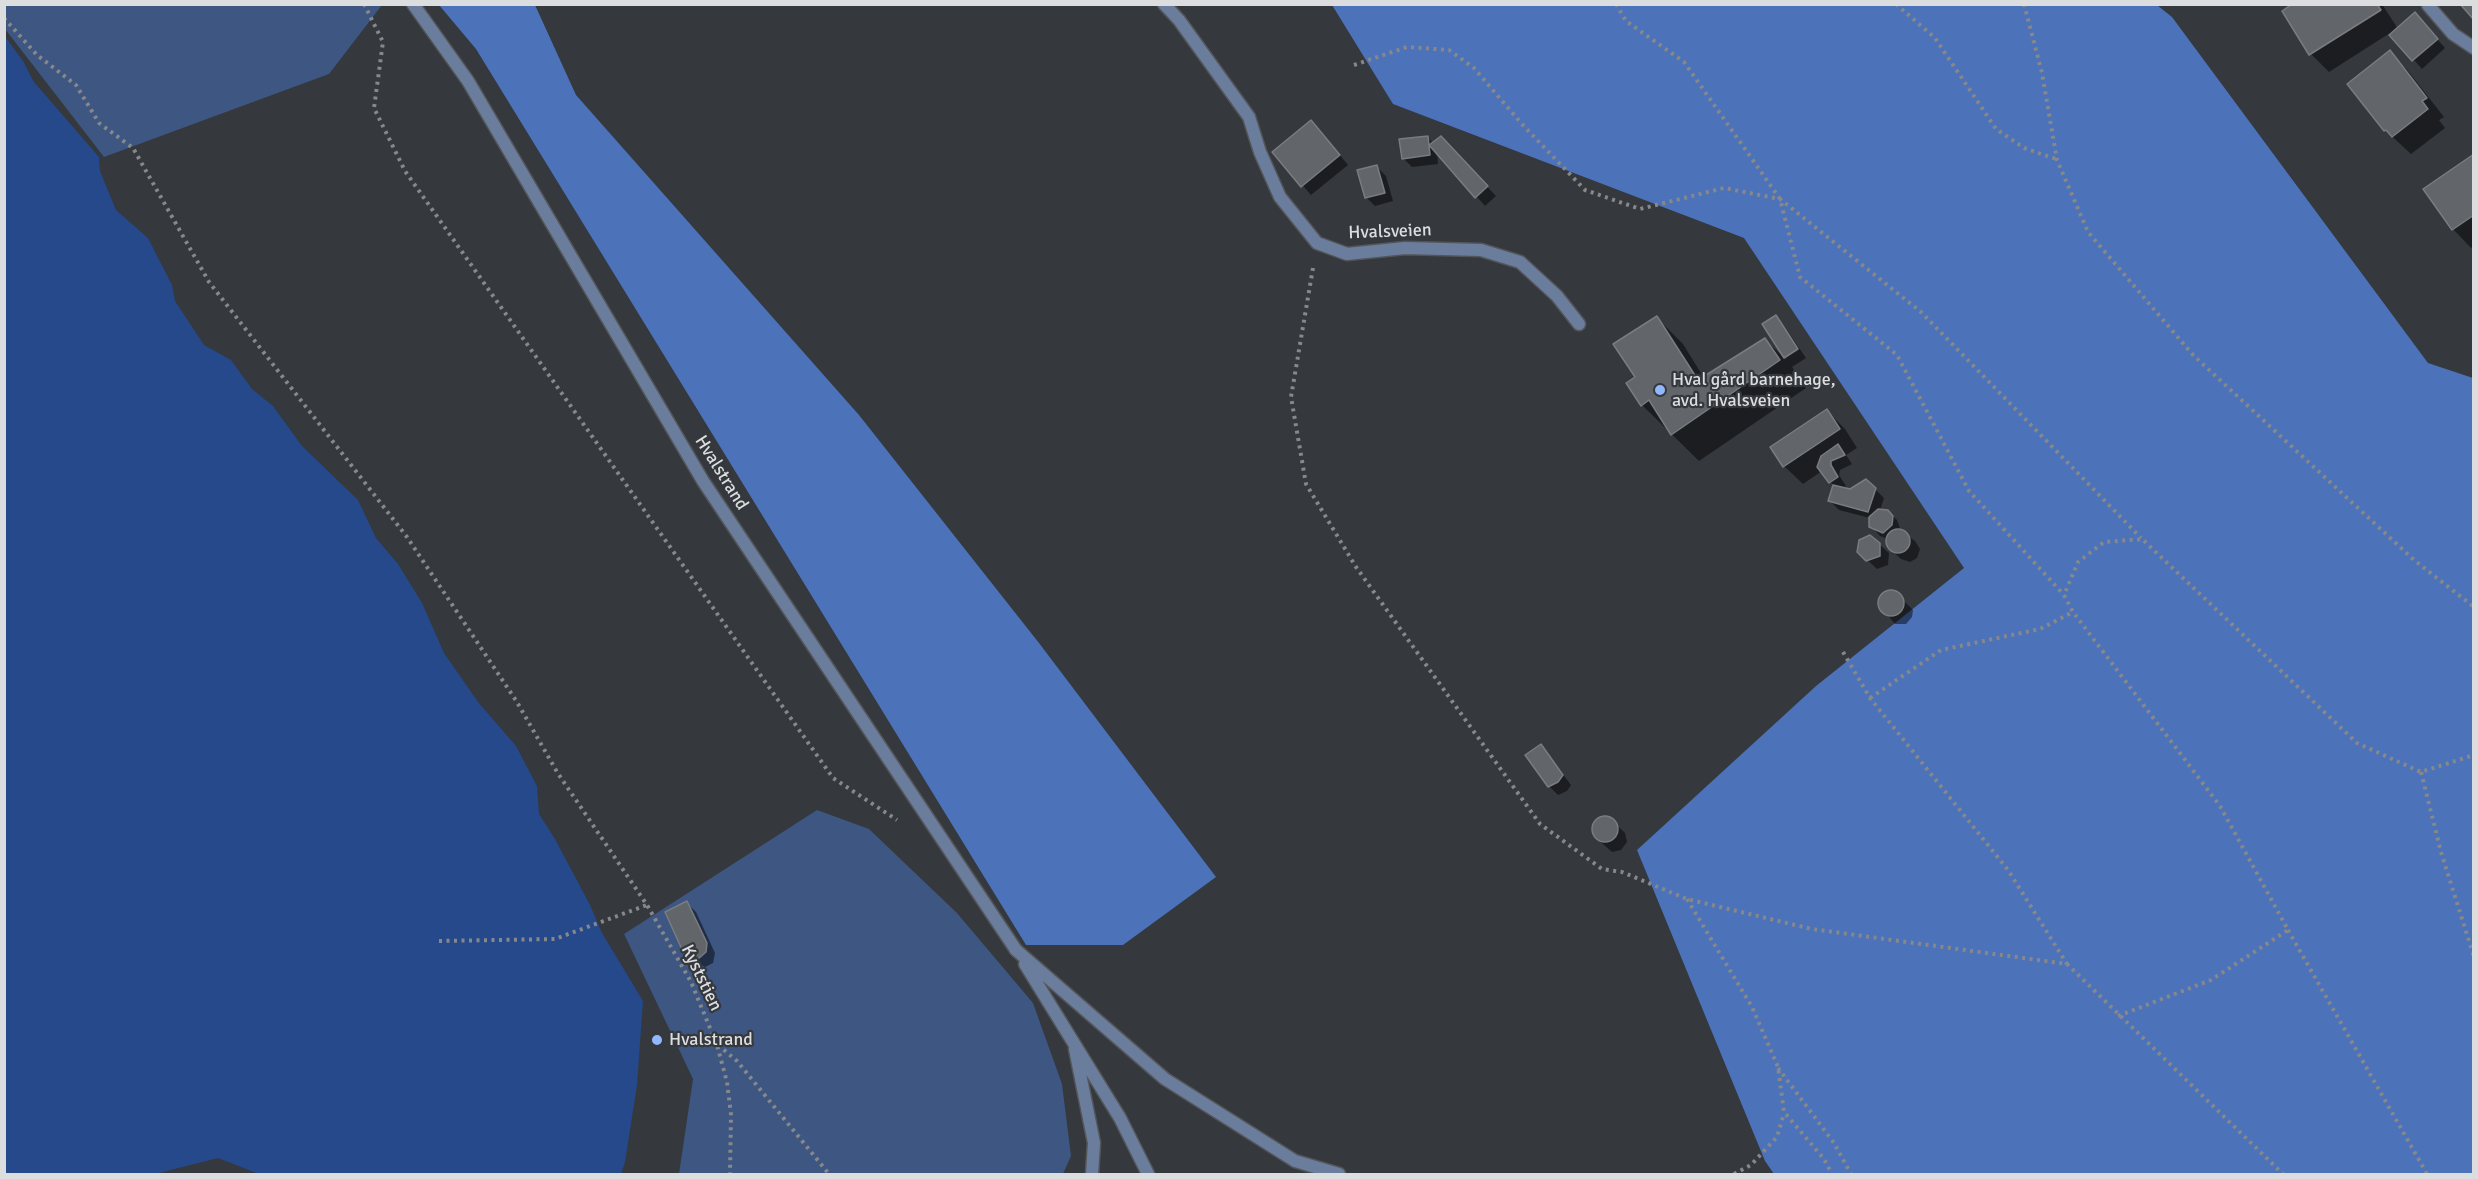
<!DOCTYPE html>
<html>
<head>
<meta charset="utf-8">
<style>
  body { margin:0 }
  #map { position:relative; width:2478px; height:1179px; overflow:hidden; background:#35383c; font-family:Signika,sans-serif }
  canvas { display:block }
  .frame { position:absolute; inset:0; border:6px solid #dbdddf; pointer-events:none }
</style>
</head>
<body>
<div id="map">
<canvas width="2478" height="1179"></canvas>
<div class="frame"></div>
</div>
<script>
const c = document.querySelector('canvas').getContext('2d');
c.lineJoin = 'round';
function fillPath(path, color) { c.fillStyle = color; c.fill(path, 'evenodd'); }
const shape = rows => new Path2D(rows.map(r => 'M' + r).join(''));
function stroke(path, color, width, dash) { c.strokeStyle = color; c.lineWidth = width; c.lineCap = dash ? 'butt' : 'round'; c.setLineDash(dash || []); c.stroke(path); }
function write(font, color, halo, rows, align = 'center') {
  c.font = font + ' Signika,sans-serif'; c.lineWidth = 4.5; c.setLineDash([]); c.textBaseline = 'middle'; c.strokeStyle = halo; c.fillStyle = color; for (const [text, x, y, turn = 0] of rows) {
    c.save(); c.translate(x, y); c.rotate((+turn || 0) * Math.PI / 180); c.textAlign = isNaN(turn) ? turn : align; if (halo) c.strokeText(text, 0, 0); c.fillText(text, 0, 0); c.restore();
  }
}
fillPath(shape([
  [5,4,382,4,382,5,329,74,104,157,5,29],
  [817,810,869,829,957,913,1033,1003,1062,1084,1071,1156,1063,1174,679,1174,693,1079,624,934]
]), '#3d5682');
fillPath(shape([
  [439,5,535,5,576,95,859,415,1039,643,1216,877,1123,945,1026,945,476,49],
  [2157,5,2172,17,2428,363,2473,378,2473,1174,1774,1174,1765,1161,1637,850,1816,686,1964,568,1744,238,1393,104,1332,5]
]), '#4c72b9');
fillPath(shape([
  [4,35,23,61,34,82,99,157,100,171,116,210,148,238,172,285,175,301,204,345,231,360,252,389,273,406,302,446,358,500,376,538,398,564,422,603,444,653,478,702,516,746,537,786,539,814,555,839,590,905,602,933,643,1001,637,1085,625,1162,621,1174,259,1174,218,1158,155,1174,5,1174]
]), '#25498b');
fillPath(shape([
  [2295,4,2382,4,2398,29,2423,23,2445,48,2422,69,2390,33,2329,72,2311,54,2284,12],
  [2390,52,2408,71,2444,117,2439,120,2445,128,2411,154,2385,130],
  [1320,131,1348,165,1311,195,1274,152],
  [1427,137,1434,144,1440,138,1496,196,1485,206,1437,151,1438,164,1412,167,1403,158],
  [2474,156,2474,246,2471,248,2453,229,2425,190],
  [1377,167,1386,176,1393,201,1375,206,1366,197],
  [1656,317,1683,344,1704,378,1765,340,1787,360,1764,324,1775,317,1784,326,1806,358,1792,367,1806,388,1699,461,1642,405,1637,378],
  [1827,411,1845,429,1857,448,1846,455,1852,464,1840,470,1839,475,1846,486,1842,489,1850,491,1875,489,1884,498,1880,510,1888,511,1897,520,1901,531,1915,541,1920,549,1917,558,1910,562,1901,559,1891,550,1887,542,1888,539,1880,536,1871,526,1870,518,1839,510,1830,501,1834,486,1822,471,1803,484,1784,466],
  [1879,544,1889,553,1888,565,1877,569,1859,552],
  [1887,592,1898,595,1913,610,1912,617,1906,624,1895,624,1881,607,1882,596],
  [1541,746,1571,785,1567,791,1558,795,1549,786],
  [1608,817,1625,833,1627,842,1621,850,1612,852,1594,836,1593,825,1598,819],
  [687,903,696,912,715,953,713,963,705,967,695,962,686,953]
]), '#0007');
const building = shape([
  [2292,4,2377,4,2381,10,2309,55,2282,11,2292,4],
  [2460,4,2474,4,2474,20,2460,4],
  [2415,12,2438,39,2412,61,2389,35,2415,12],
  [2390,50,2427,98,2422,101,2428,109,2392,137,2386,130,2384,131,2347,84,2390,50],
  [1311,120,1340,155,1301,187,1272,152,1311,120],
  [1428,136,1430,155,1402,159,1399,139,1428,136],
  [1441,136,1488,186,1475,198,1429,145,1441,136],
  [2474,154,2474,215,2452,230,2423,189,2474,154],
  [1377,165,1385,193,1365,198,1357,170,1377,165],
  [1776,315,1798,349,1784,358,1762,324,1776,315],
  [1657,316,1698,380,1765,338,1780,360,1671,435,1649,400,1641,406,1626,383,1635,377,1613,344,1657,316],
  [1827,409,1840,429,1783,467,1770,447,1827,409],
  [1838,444,1845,455,1831,461,1831,465,1838,477,1829,483,1817,467,1821,456,1838,444],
  [1866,479,1876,488,1868,512,1828,501,1833,485,1850,489,1866,479],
  [1878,509,1888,510,1893,516,1892,525,1883,533,1869,527,1869,517,1878,509],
  '1886 541a12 12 0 1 1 24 0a12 12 0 1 1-24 0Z',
  [1870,535,1880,543,1880,556,1866,561,1857,552,1859,540,1870,535],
  '1878 603a13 13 0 1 1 26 0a13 13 0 1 1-26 0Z',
  [1541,744,1563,775,1558,782,1548,787,1525,755,1541,744],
  '1592 829a13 13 0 1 1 26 0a13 13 0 1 1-26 0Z',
  [687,901,707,943,706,952,698,959,692,959,684,954,665,912,687,901]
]);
fillPath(building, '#626569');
stroke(building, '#797c81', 1.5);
const lane = shape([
  [2428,5,2453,34,2474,48],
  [1016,950,1165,1079,1295,1161,1339,1174],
  [1025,964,1120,1118,1148,1174],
  [1075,1049,1094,1143,1092,1174]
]);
const street = shape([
  [413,4,468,81,703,481,1016,950],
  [1164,4,1179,20,1249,117,1260,152,1280,197,1317,243,1347,254,1405,248,1481,250,1520,262,1557,296,1579,324]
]);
stroke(lane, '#535659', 15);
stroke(street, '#535659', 15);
stroke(shape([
  [364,4,383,42,374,108,405,171,833,778,897,820],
  [1616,4,1626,21,1684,62,1780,199,1800,277,1897,355,1969,491,2064,595],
  [1896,4,1935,38,1996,129,2024,148,2056,159],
  [2024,4,2042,73,2057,160,2088,232,2193,355,2414,560,2474,607],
  [4,18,37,55,76,85,99,123,133,148,209,282,407,537,517,702,557,772,647,905,691,982,717,1045,727,1082,731,1115,730,1174],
  [1354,65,1407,47,1449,50,1474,68,1521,123,1585,190,1640,209,1724,188,1780,199,1921,312,2141,538],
  [1313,268,1291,397,1306,484,1356,567,1540,824,1602,869,1622,872,1687,899,1812,929,2067,964,2283,1174],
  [1843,652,1870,698,2008,870,2067,964],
  [1870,698,1941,650,2040,629,2073,612],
  [2421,772,2441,852,2474,957],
  [1687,899,1752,1007,1778,1067,1784,1112,1824,1159,1832,1174],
  [2288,930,2427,1174],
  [439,941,555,939,647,905],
  [2118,1016,2211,980,2288,930,2220,806,2073,612,2064,595,2078,562,2104,542,2142,539,2357,743,2421,772,2474,755],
  [718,1045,737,1061,829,1174],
  [1778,1068,1834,1143,1851,1174],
  [1734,1174,1751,1165,1777,1137,1784,1113]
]), '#86888b', 4, [3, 4.5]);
stroke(lane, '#6b7d9d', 12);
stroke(street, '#6b7d9d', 12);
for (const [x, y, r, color] of [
  [1660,390,6,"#91b8fd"],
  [657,1040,6,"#91b8fd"]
]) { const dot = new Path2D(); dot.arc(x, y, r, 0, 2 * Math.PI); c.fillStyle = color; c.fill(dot); stroke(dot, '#35383c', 2); }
write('18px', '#dbdddf', '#35383c', [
  ["Hvalsveien",1390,232,-2],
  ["Hvalstrand",721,473,58],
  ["Kyststien",701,978,64]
]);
write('18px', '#dbdddf', '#35383c', [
  ["Hval gård barnehage,",1672,380],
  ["avd. Hvalsveien",1672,401],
  ["Hvalstrand",669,1040]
], 'left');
</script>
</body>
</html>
